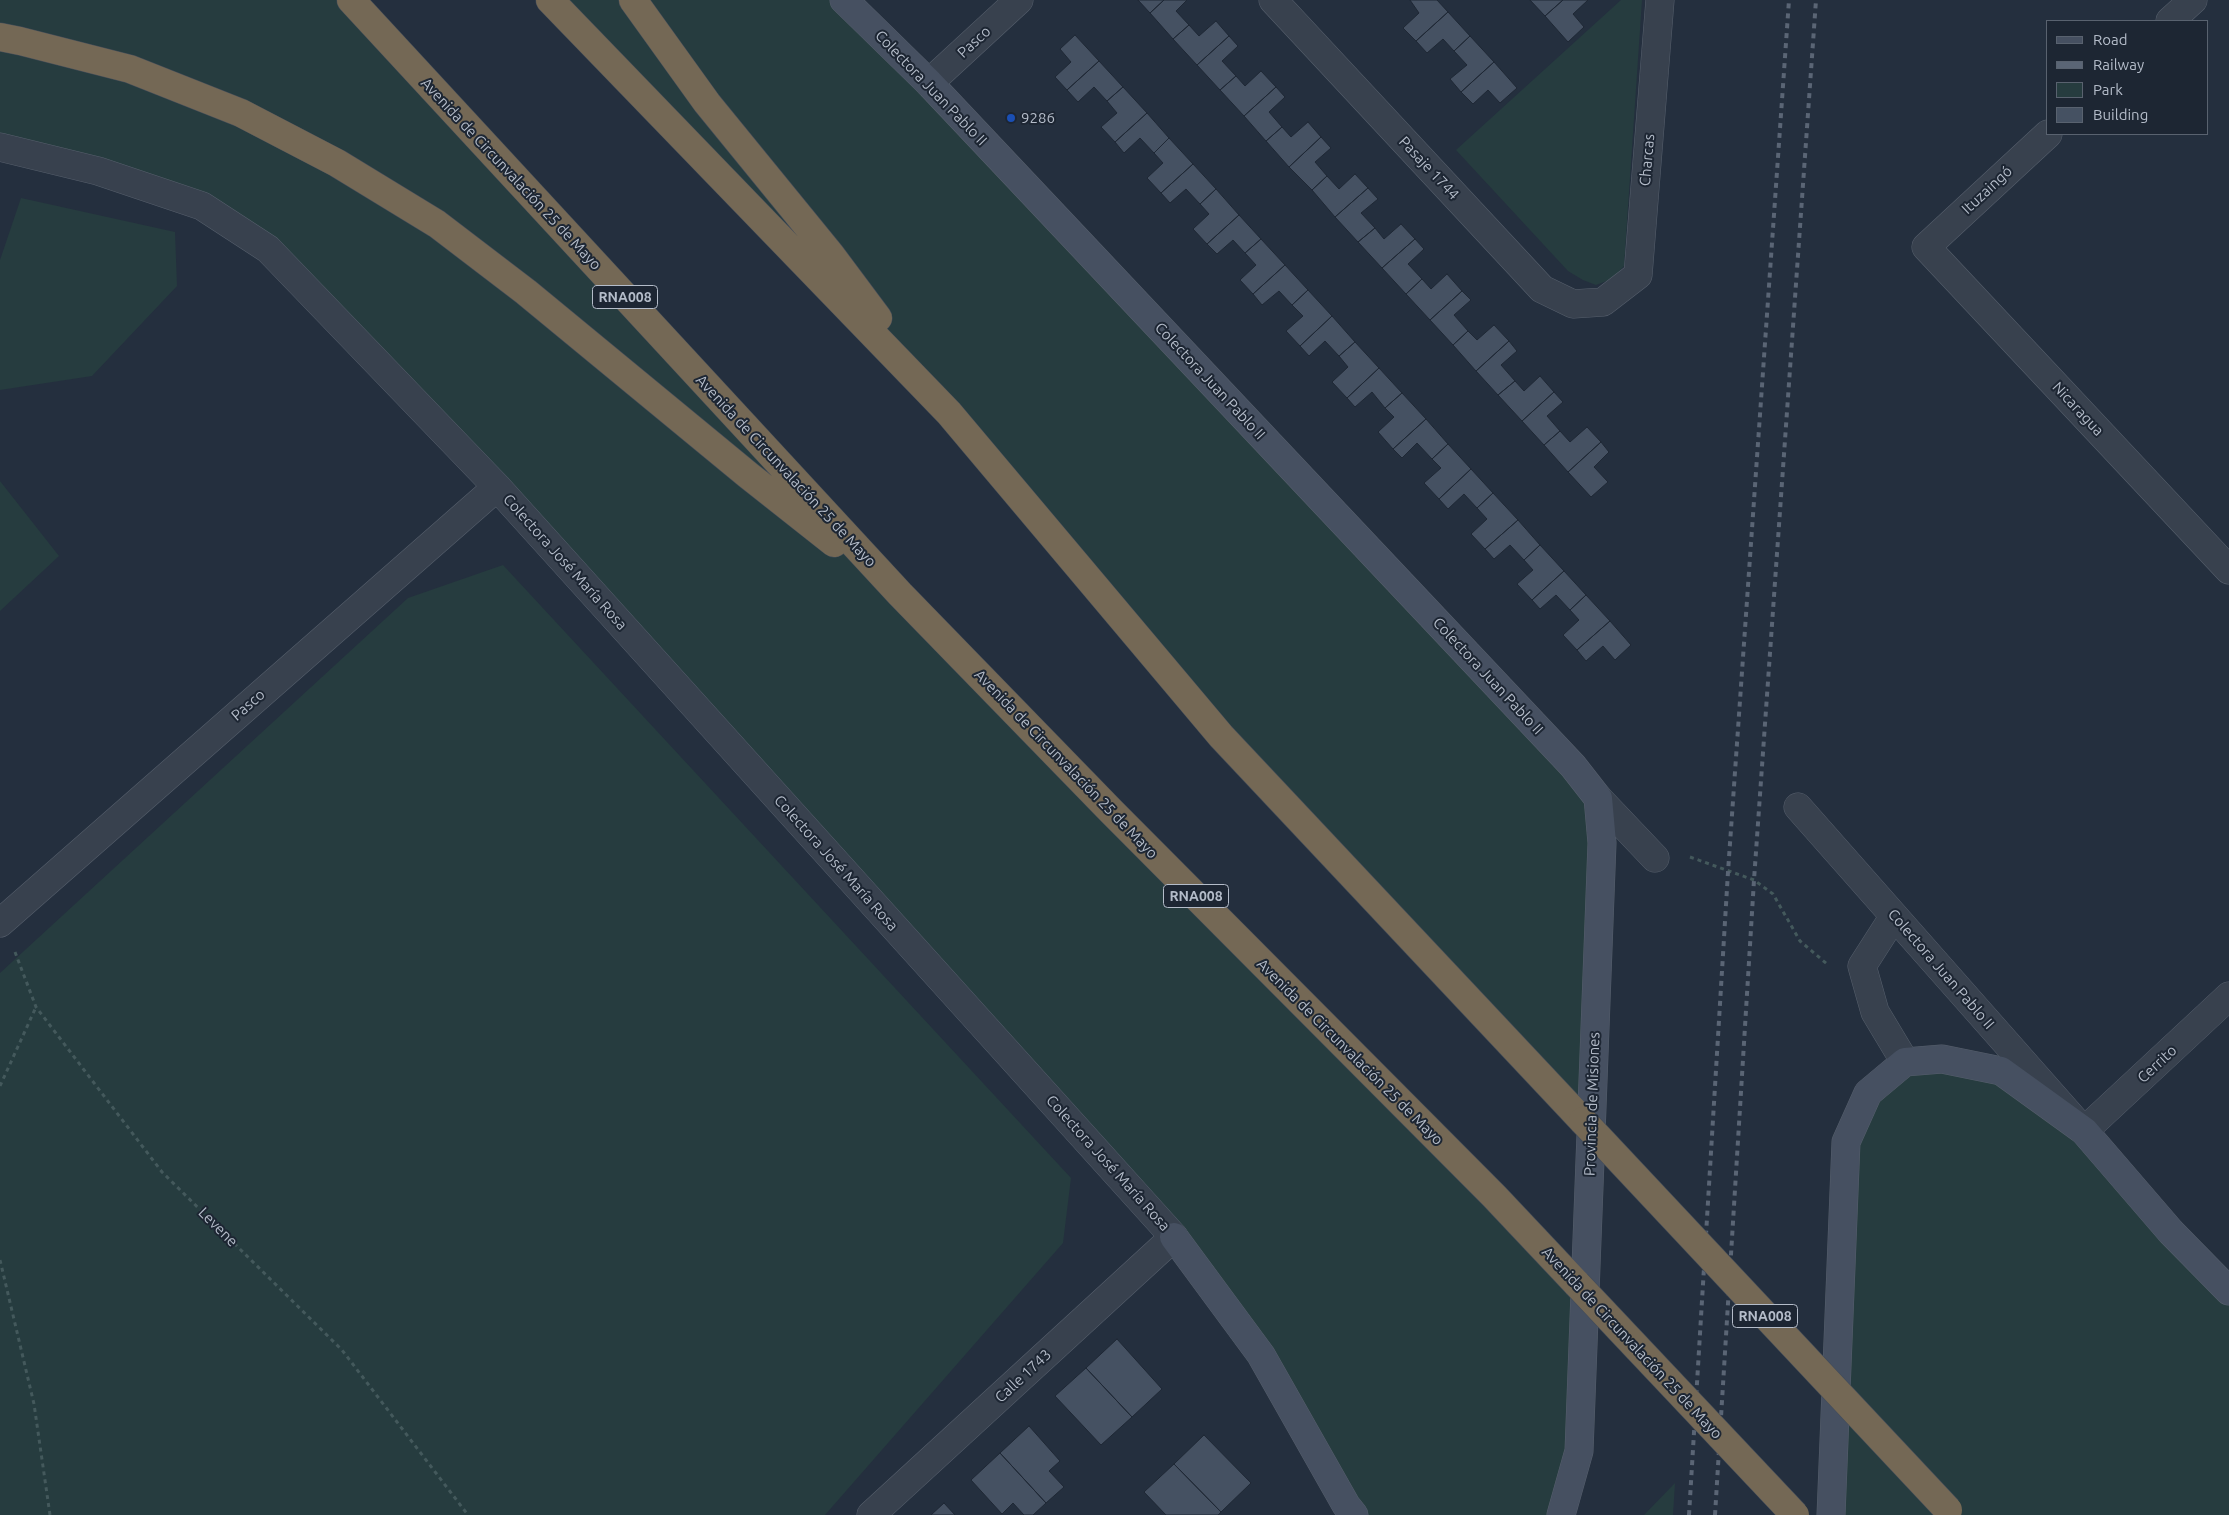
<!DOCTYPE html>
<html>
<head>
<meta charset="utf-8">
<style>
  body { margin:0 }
  #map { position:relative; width:2229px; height:1515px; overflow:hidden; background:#242f3e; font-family:Ubuntu,sans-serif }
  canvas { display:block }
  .legend { position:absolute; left:2046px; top:20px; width:162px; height:115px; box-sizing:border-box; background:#1d2633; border:1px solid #59626f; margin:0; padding:6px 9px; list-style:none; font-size:15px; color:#b4bcc9 }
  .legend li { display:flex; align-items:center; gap:10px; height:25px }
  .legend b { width:25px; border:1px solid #59626f }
</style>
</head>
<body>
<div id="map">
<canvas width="2229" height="1515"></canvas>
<ul class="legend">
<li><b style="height:6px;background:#465061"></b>Road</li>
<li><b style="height:6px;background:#5a6575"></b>Railway</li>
<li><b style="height:14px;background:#263c3f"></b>Park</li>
<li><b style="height:14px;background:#455162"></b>Building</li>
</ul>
</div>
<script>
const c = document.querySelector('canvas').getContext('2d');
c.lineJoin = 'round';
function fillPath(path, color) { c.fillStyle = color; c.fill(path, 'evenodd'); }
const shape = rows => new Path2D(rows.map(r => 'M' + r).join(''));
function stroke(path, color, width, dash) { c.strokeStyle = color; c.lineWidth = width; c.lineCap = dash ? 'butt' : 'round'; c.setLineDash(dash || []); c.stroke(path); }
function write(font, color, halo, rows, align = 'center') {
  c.font = font + ' Ubuntu,sans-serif'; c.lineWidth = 4; c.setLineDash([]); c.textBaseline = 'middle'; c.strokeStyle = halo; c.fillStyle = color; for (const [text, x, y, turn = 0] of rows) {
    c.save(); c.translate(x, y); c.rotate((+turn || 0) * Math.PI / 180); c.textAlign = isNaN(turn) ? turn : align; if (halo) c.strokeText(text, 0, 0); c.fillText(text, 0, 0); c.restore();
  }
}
fillPath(shape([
  [0,0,351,0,1577,1284,1561,1515,1354,1515,1174,1237,268,249,202,206,0,147],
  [550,0,844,0,1598,798,1583,1121,949,413],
  [1621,0,1642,0,1624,266,1612,279,1596,285,1583,280,1568,271,1456,150],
  [21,198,175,232,177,286,92,376,0,390,0,260],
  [0,481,59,556,0,611],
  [503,565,1071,1178,1063,1243,825,1515,0,1515,0,973,408,598],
  [1905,1062,2001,1071,2084,1131,2229,1291,2229,1515,1831,1515,1846,1142],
  [1675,1483,1673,1515,1644,1515]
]), '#263c3f');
const building = shape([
  [1138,0,1164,0,1150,13,1138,0],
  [1164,0,1187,0,1176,11,1189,25,1173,39,1150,13,1164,0],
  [1410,0,1437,0,1448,12,1416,41,1403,28,1419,13,1410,0],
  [1530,0,1563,0,1545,16,1530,0],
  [1563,0,1588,0,1573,14,1584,27,1568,42,1545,16,1563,0],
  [1448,12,1470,36,1454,51,1443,39,1427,53,1416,41,1448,12],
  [1216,21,1229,36,1197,65,1173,39,1189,25,1199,36,1216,21],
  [1075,35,1099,61,1067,90,1055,77,1071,62,1060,49,1075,35],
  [1229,36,1238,46,1222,61,1236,76,1220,90,1197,65,1229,36],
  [1470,36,1494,62,1461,92,1450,79,1467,65,1454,51,1470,36],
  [1099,61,1123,87,1107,101,1094,87,1078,102,1067,90,1099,61],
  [1494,62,1517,88,1500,103,1488,90,1473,104,1461,92,1494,62],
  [1261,71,1276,87,1244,116,1220,90,1236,76,1245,86,1261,71],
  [1123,87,1147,113,1115,142,1101,127,1117,113,1107,101,1123,87],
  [1276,87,1285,97,1269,112,1282,127,1266,141,1244,116,1276,87],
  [1147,113,1169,138,1154,153,1140,138,1124,153,1115,142,1147,113],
  [1308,122,1321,137,1289,167,1266,141,1282,127,1291,137,1308,122],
  [1321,137,1331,148,1315,162,1327,176,1312,190,1289,167,1321,137],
  [1169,138,1193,164,1161,193,1147,178,1163,163,1154,153,1169,138],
  [1193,164,1216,189,1200,204,1186,189,1170,203,1161,193,1193,164],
  [1355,174,1368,188,1335,217,1312,190,1327,176,1339,189,1355,174],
  [1368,188,1378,199,1361,213,1375,228,1358,242,1335,217,1368,188],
  [1216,189,1239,215,1207,244,1193,229,1209,214,1200,204,1216,189],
  [1239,215,1261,239,1245,253,1233,240,1217,254,1207,244,1239,215],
  [1401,224,1415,239,1382,268,1358,242,1375,228,1384,239,1401,224],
  [1261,239,1285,265,1253,294,1240,280,1256,265,1245,253,1261,239],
  [1415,239,1424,249,1408,264,1422,279,1406,294,1382,268,1415,239],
  [1285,265,1308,290,1292,305,1279,291,1262,305,1253,294,1285,265],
  [1447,274,1462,291,1430,320,1406,294,1422,279,1431,289,1447,274],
  [1308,290,1332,316,1300,346,1286,331,1303,316,1292,305,1308,290],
  [1462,291,1471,300,1454,315,1468,331,1453,345,1430,320,1462,291],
  [1332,316,1355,342,1339,356,1325,341,1309,356,1300,346,1332,316],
  [1494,325,1509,341,1476,371,1453,345,1468,331,1477,340,1494,325],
  [1509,341,1517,351,1501,365,1515,381,1498,395,1476,371,1509,341],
  [1355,342,1379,368,1347,398,1332,382,1348,367,1339,356,1355,342],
  [1379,368,1402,393,1385,408,1372,392,1355,407,1347,398,1379,368],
  [1540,376,1554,392,1522,421,1498,395,1515,381,1524,391,1540,376],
  [1554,392,1563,402,1547,416,1560,431,1544,445,1522,421,1554,392],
  [1402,393,1426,419,1393,449,1378,432,1394,417,1385,408,1402,393],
  [1426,419,1448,444,1432,459,1417,443,1402,458,1393,449,1426,419],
  [1587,427,1601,442,1568,472,1544,445,1560,431,1570,442,1587,427],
  [1601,442,1609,452,1594,467,1608,482,1591,497,1568,472,1601,442],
  [1448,444,1471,469,1439,499,1424,483,1441,468,1432,459,1448,444],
  [1471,469,1493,493,1477,508,1464,494,1448,509,1439,499,1471,469],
  [1493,493,1518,520,1485,549,1471,534,1487,519,1477,508,1493,493],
  [1518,520,1540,545,1524,560,1510,545,1494,559,1485,549,1518,520],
  [1540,545,1564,571,1532,600,1517,584,1533,570,1524,560,1540,545],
  [1564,571,1586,595,1570,610,1556,595,1540,609,1532,600,1564,571],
  [1586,595,1610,621,1577,650,1563,635,1579,620,1570,610,1586,595],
  [1610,621,1631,645,1615,660,1603,646,1586,661,1577,650,1610,621],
  [1117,1339,1162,1389,1132,1417,1086,1368,1117,1339],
  [1086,1368,1132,1417,1101,1445,1055,1396,1086,1368],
  [1029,1426,1060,1461,1049,1471,1064,1487,1046,1503,1000,1453,1029,1426],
  [1204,1435,1251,1483,1221,1512,1174,1464,1204,1435],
  [1000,1453,1046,1503,1033,1515,1024,1515,1013,1503,1002,1514,971,1480,1000,1453],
  [1174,1464,1221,1512,1218,1515,1166,1515,1144,1492,1174,1464],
  [944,1503,955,1515,931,1515,944,1503]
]);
fillPath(building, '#455162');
stroke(building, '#1f2835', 1);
const street = shape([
  [1273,0,1542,289,1573,304,1603,302,1638,275,1660,0],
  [2170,21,2193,0],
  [929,83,1019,0],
  [2048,134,1926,247,2229,570],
  [0,147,98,171,202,206,268,249,497,487,1174,1237,871,1515],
  [1598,798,1655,858],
  [1798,807,2084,1131,2229,996],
  [1894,916,1862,966,1875,1012,1905,1062],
  [0,923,497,487]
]);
const secondary = shape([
  [844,0,929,83,1573,766,1598,798,1602,843,1579,1451,1561,1515],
  [1174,1237,1261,1355,1346,1505,1354,1515],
  [1831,1515,1846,1142,1868,1093,1905,1062,1942,1059,2001,1071,2084,1131,2171,1232,2229,1291]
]);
const highway = shape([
  [351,0,900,594,1111,811,1494,1196,1577,1284],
  [550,0,949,413,1221,736,1583,1121],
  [633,0,707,103,831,255,878,318],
  [0,37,20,41,130,69,241,113,337,163,437,224,526,292,748,475,834,543]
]);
stroke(street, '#565f6c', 29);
stroke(secondary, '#565f6c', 29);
stroke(highway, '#434c59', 29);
stroke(shape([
  [1690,857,1754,880,1773,894,1800,941,1827,964],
  [15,952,36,1007,162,1172,342,1350,468,1515],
  [0,1086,36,1007],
  [0,1260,34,1404,50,1515]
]), '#44595c', 3, [4, 4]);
stroke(street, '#38414e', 28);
stroke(secondary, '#465061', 28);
stroke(highway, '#746855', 28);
stroke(shape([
  [1689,1515,1728,872,1789,0],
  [1715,1515,1754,880,1816,0]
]), '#5a6575', 4, [5, 5]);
const highwayBridge = shape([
  [1583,1121,1948,1510],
  [1577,1284,1795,1515]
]);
stroke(highwayBridge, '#434c59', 29, []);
stroke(highwayBridge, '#746855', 28);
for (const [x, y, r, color] of [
  [1011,118,5,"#1a4fb4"]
]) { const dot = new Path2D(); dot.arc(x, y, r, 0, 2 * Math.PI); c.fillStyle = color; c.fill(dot); stroke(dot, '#1d2633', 2); }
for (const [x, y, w] of [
  [625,297,65],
  [1196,896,65],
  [1765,1316,65]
]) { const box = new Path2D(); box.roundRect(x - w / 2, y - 11.5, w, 23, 4); c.fillStyle = '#1d2633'; c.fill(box); stroke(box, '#b4bcc9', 1); }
write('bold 14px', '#b4bcc9', null, [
  ["RNA008",625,297],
  ["RNA008",1196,896],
  ["RNA008",1765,1316]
]);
write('15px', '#b4bcc9', '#1d2633', [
  ["Pasco",974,42,-43],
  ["Colectora Juan Pablo II",931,88,46],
  ["Charcas",1647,160,-85],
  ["Pasaje 1744",1429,168,47],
  ["Avenida de Circunvalación 25 de Mayo",511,174,47],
  ["Ituzaingó",1987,190,-43],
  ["Colectora Juan Pablo II",1210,381,47],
  ["Nicaragua",2078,409,47],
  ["Avenida de Circunvalación 25 de Mayo",786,471,47],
  ["Colectora José María Rosa",565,562,48],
  ["Colectora Juan Pablo II",1488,676,47],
  ["Pasco",248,705,-41],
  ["Avenida de Circunvalación 25 de Mayo",1066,764,46],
  ["Colectora José María Rosa",836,863,48],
  ["Colectora Juan Pablo II",1941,969,49],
  ["Avenida de Circunvalación 25 de Mayo",1350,1052,45],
  ["Cerrito",2157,1064,-43],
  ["Provincia de Misiones",1592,1104,-88],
  ["Colectora José María Rosa",1108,1163,48],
  ["Levene",218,1227,45],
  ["Avenida de Circunvalación 25 de Mayo",1632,1343,47],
  ["Calle 1743",1023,1376,-43]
]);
write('15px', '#b4bcc9', '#1d2633', [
  ["9286",1021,118]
], 'left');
</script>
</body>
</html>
